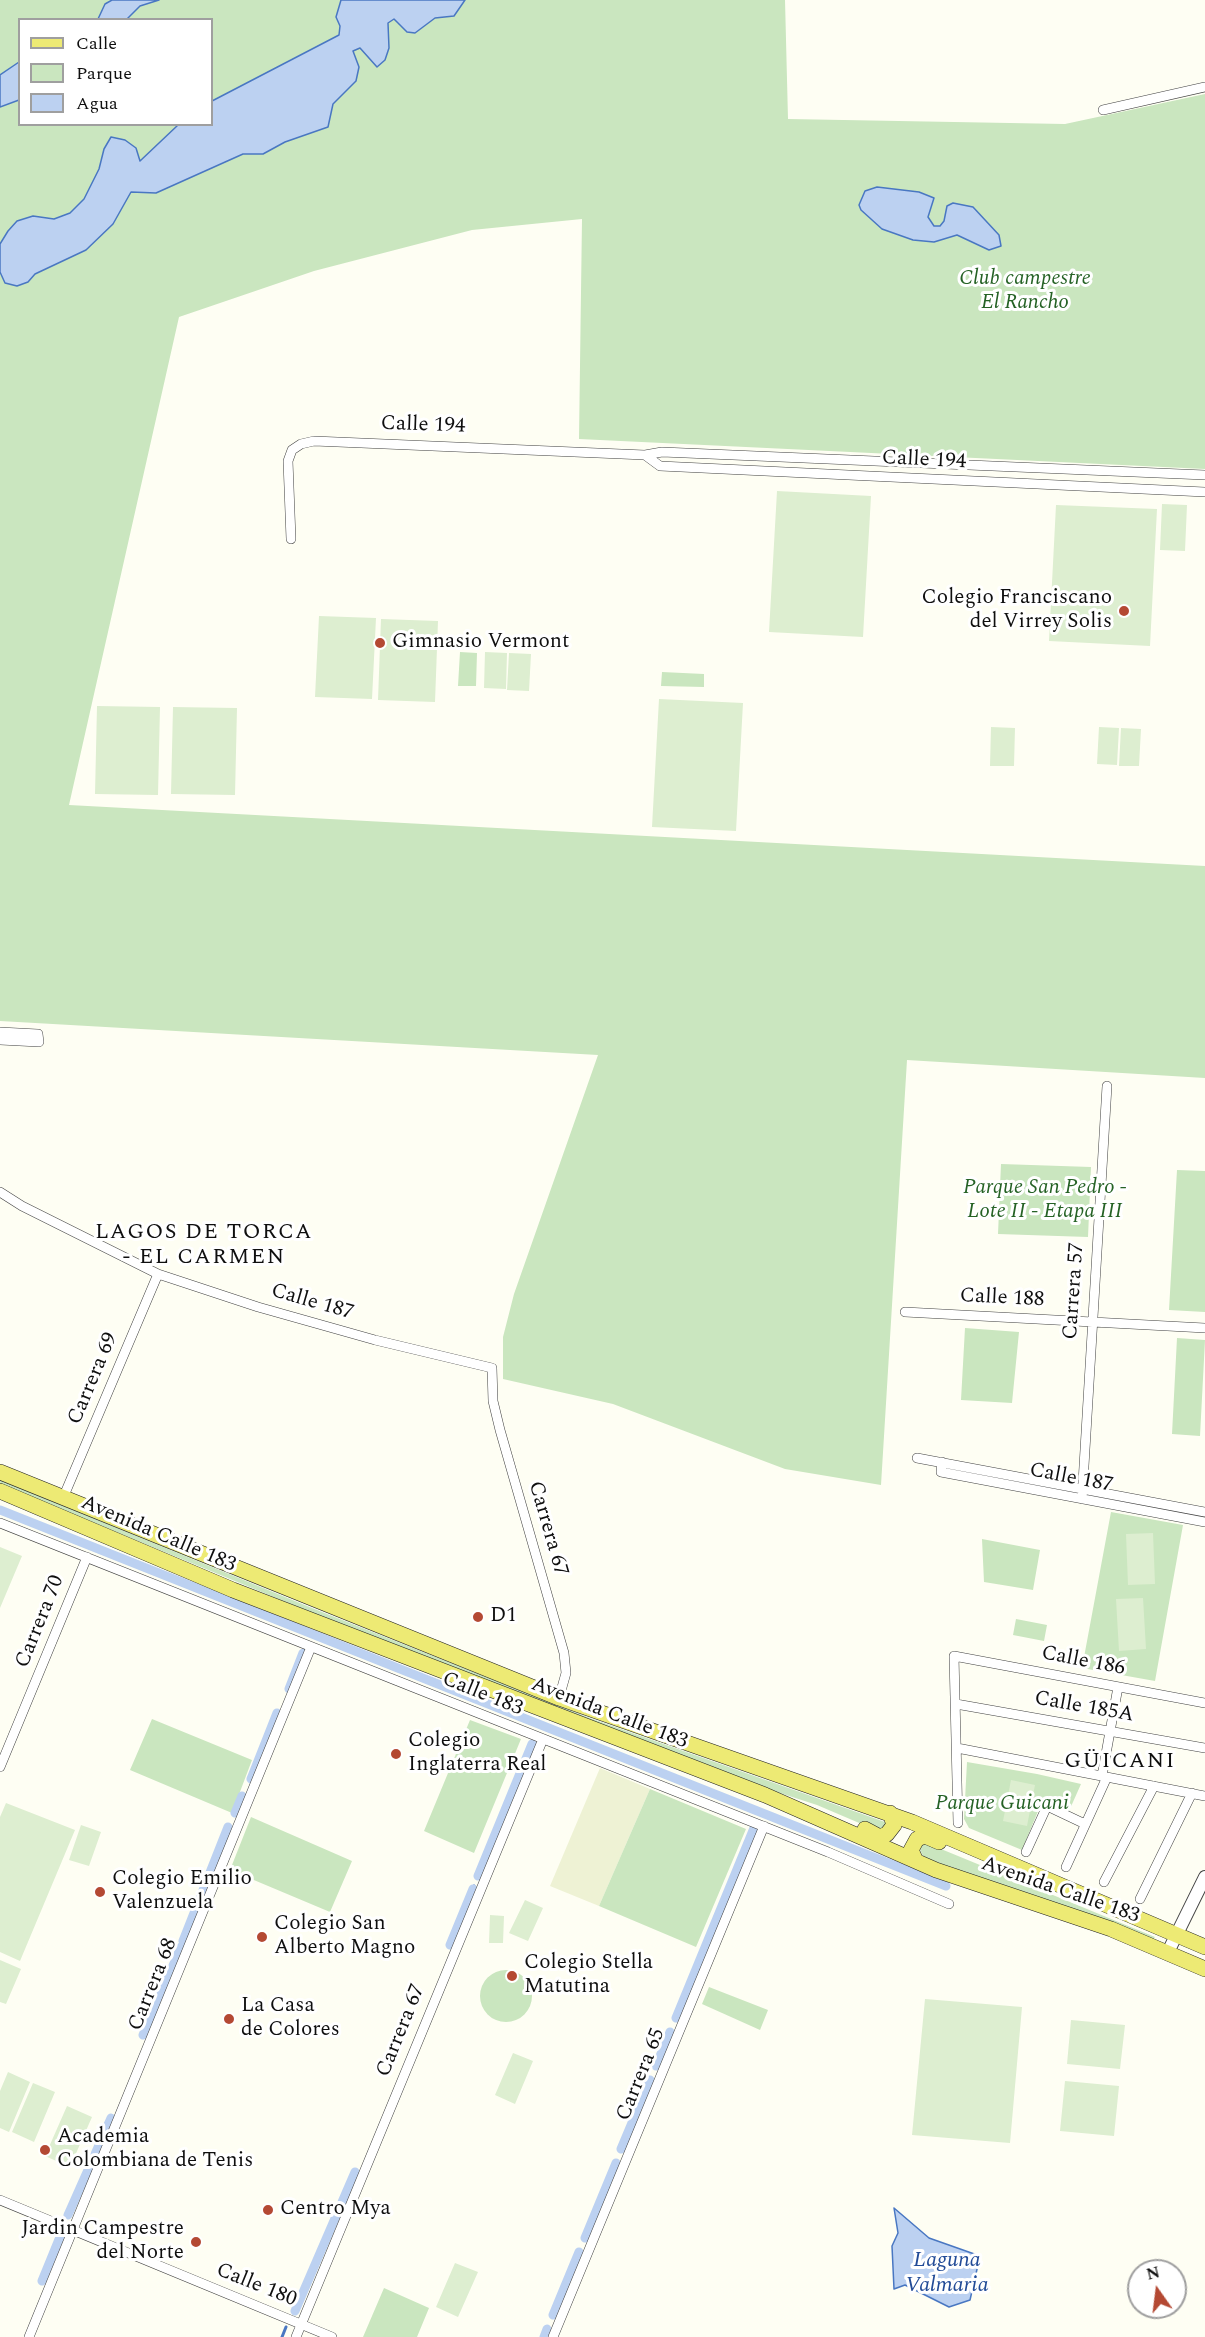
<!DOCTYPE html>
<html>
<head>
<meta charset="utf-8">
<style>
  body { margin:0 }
  #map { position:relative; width:1205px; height:2337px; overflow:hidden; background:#fefef3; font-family:Spectral,serif }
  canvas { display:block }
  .legend { position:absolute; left:18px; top:18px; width:195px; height:108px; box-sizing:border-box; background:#fff; border:2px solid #9f9f9f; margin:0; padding:8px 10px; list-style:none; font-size:18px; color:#0f0f0f }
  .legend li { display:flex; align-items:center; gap:12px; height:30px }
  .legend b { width:30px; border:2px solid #9f9f9f }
  .north { position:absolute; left:1127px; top:2259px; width:60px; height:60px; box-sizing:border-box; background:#fff; border:2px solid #9f9f9f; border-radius:50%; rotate:346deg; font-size:16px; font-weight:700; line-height:24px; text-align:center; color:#0f0f0f }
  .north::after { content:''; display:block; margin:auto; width:21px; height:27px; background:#b44933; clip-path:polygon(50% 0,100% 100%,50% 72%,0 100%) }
</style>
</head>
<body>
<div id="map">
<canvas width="1205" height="2337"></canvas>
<ul class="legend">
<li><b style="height:8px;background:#edea74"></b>Calle</li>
<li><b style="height:16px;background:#cae6bf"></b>Parque</li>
<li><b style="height:16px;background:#bcd1f1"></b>Agua</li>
</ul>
<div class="north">N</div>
</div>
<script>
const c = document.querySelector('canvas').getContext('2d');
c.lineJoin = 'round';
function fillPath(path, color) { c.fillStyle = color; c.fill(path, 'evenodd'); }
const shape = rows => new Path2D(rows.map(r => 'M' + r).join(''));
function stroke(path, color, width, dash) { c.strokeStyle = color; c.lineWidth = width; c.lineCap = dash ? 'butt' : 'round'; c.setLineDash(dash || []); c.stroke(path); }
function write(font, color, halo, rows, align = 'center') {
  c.font = font + ' Spectral,serif'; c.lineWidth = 6; c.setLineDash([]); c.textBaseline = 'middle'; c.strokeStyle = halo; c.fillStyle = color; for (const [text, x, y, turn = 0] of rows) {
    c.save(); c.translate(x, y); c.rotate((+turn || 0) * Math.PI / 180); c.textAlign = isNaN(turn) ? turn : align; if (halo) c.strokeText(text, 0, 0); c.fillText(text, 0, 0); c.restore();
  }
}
fillPath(shape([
  [600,1768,650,1789,599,1906,550,1886]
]), '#eef2d4');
fillPath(shape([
  [0,0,785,0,788,119,1065,124,1205,94,1205,469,579,439,582,219,472,230,314,271,179,317,69,805,1205,866,1205,1078,907,1060,881,1485,785,1469,613,1404,503,1379,503,1337,514,1294,598,1055,0,1021],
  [20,20,212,20,212,124,20,124],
  [460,652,477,653,476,686,458,686],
  [662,672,704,674,704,687,661,686],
  [1001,1164,1091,1167,1088,1237,998,1234],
  [1177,1170,1205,1171,1205,1312,1169,1310],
  [965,1328,1019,1332,1012,1403,961,1400],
  [1177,1338,1205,1340,1200,1436,1172,1434],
  [0,1480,312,1608,587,1717,885,1822,888,1826,878,1831,817,1805,752,1784,310,1612,0,1484],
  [1111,1512,1183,1525,1155,1681,1082,1668],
  [982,1539,1040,1550,1033,1590,984,1582],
  [1016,1619,1047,1625,1044,1641,1013,1635],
  [152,1719,252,1760,232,1813,130,1770],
  [470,1720,521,1739,474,1853,424,1831],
  [967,1762,1037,1774,1081,1784,1069,1811,1043,1799,1022,1850,969,1828,964,1819],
  [650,1789,746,1829,696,1947,599,1906],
  [251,1817,352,1861,330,1912,230,1870],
  [924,1842,1155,1937,1153,1940,924,1858,918,1846],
  '480 1996a26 26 0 1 1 52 0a26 26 0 1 1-52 0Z',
  [709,1987,768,2010,760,2030,702,2004],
  [384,2288,429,2308,417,2337,363,2337]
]), '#cae6bf');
fillPath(shape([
  [777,491,871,496,863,637,769,632],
  [1162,504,1187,505,1185,551,1160,550],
  [1056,505,1157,509,1150,646,1049,641],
  [319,616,376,618,372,699,315,697],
  [381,619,438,621,435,702,378,700],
  [485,652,507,653,506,689,484,688],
  [509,653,531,654,529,691,507,690],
  [659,699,743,703,736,831,652,827],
  [97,706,160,707,158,795,95,794],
  [173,707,237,708,235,795,171,794],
  [991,727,1015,728,1014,766,990,766],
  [1099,727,1119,728,1117,765,1097,764],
  [1121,728,1141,729,1139,766,1119,766],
  [1153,1533,1155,1584,1128,1585,1126,1534],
  [0,1547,22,1556,0,1608],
  [1143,1598,1146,1649,1119,1651,1116,1599],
  [1011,1780,1035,1785,1027,1826,1003,1821],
  [6,1803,75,1830,20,1961,0,1952,0,1817],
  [81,1825,101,1832,89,1866,69,1860],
  [525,1900,543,1908,528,1941,509,1933],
  [490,1915,504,1916,503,1943,489,1943],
  [0,1960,21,1969,6,2004,0,2002],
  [925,1999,1022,2007,1010,2143,912,2135],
  [1071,2020,1125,2025,1120,2069,1067,2064],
  [513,2053,533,2061,515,2104,495,2095],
  [8,2072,30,2082,9,2132,0,2128,0,2091],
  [1065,2081,1119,2086,1114,2136,1060,2131],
  [33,2083,55,2092,34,2142,12,2132],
  [67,2106,92,2117,70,2167,45,2156],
  [455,2263,478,2272,458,2317,436,2307]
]), '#ddeed0');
const water = shape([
  [112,0,159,0,140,6,127,19,98,19,105,4,112,0],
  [341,0,465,0,454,16,435,18,415,33,407,32,394,19,388,23,389,48,385,60,377,67,360,48,353,51,359,67,356,81,333,104,328,127,285,142,263,154,243,154,156,193,131,192,113,224,86,250,35,274,28,282,17,286,5,283,0,272,0,244,8,231,17,221,33,216,54,219,70,213,84,199,99,169,104,149,111,137,125,140,136,148,140,161,178,125,212,124,212,101,339,35,340,26,336,17,341,0],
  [19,62,19,100,0,107,0,75,19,62],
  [877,187,919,192,934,198,928,217,934,226,940,226,944,221,947,206,953,203,973,207,999,235,1001,246,989,250,957,235,934,242,913,240,882,229,861,210,859,205,865,191,877,187],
  [894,2208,929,2238,980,2256,970,2300,949,2307,905,2285,894,2289,892,2246,898,2233,894,2208]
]);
fillPath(water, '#bcd1f1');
stroke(water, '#4977c2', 1.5);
stroke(shape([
  [473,1889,474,1886],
  [282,2337,286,2327]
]), '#4977c2', 3);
stroke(shape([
  [0,1510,946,1886],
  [289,1689,303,1653],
  [251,1779,277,1713],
  [235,1813,242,1796],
  [478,1876,532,1744],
  [183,1941,228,1827],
  [450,1945,473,1889],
  [676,2018,754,1828],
  [143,2035,181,1947],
  [656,2066,670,2032],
  [621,2149,650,2080],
  [68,2215,111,2118],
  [585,2238,616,2163],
  [42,2281,62,2232],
  [295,2311,355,2172],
  [553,2315,579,2252],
  [544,2337,547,2329]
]), '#bcd1f1', 9);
const minor = shape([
  [1103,110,1205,87],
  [645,455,660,466,1205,492],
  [291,539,288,461,292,450,301,444,314,441,645,455,662,452,1205,475],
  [0,1032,38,1034,39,1042,0,1040],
  [0,1192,22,1206,158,1274,258,1307,375,1340,492,1368,493,1401,500,1430,564,1653,566,1673,559,1698],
  [905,1312,1205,1328],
  [917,1458,1205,1512],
  [942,1462,941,1472,1205,1522],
  [63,1498,158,1274],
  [1082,1499,1107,1086],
  [0,1523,828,1852,949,1904],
  [956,1704,1205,1748],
  [957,1748,1205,1796],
  [0,1767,87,1557],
  [1102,1776,1118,1687],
  [958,1823,954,1656,1205,1703],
  [1026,1852,1047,1806,1085,1824],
  [1066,1867,1107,1777],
  [1104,1882,1154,1786],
  [1140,1899,1192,1793],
  [0,2200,332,2337],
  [29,2337,311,1647],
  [296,2337,543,1739],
  [553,2337,764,1826]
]);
const tertiary = shape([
  [1168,1952,1205,1877]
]);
const primary = shape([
  [0,1472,559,1698,912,1822,1205,1947],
  [0,1491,233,1590,765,1795,936,1870,1111,1929,1205,1969],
  [865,1829,880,1837,887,1834,894,1825,890,1813],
  [916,1861,911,1850,917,1839,925,1836,939,1842]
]);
stroke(minor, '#424242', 10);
stroke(tertiary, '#424242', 14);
stroke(primary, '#202020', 16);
stroke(minor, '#fff', 9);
stroke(tertiary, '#fff', 12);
stroke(primary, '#edea74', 15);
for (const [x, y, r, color] of [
  [1124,611,6,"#b44933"],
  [380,643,6,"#b44933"],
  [478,1617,6,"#b44933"],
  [396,1754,6,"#b44933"],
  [100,1892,6,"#b44933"],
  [262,1937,6,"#b44933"],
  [512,1976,6,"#b44933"],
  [229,2019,6,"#b44933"],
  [45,2150,6,"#b44933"],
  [268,2210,6,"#b44933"],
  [196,2242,6,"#b44933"]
]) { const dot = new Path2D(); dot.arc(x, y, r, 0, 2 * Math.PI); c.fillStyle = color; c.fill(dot); stroke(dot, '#fff', 2); }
write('italic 21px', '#256225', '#fff', [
  ["Club campestre",1025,280],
  ["El Rancho",1025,304],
  ["Parque San Pedro -",1045,1189],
  ["Lote II - Etapa III",1045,1213],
  ["Parque Guicani",1002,1805]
]);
write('21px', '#0f0f0f', '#fff', [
  ["Calle 194",423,426,2],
  ["Calle 194",924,461,3],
  ["Carrera 57",1075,1291,-86],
  ["Calle 188",1002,1299,3],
  ["Calle 187",312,1303,16],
  ["Carrera 69",94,1379,-67],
  ["Calle 187",1071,1479,11],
  ["Carrera 67",547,1529,74],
  ["Avenida Calle 183",158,1535,23],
  ["Carrera 70",41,1622,-68],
  ["Calle 186",1083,1662,11],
  ["Calle 183",482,1695,22],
  ["Calle 185A",1084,1708,10],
  ["Avenida Calle 183",609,1714,21],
  ["Avenida Calle 183",1060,1891,19],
  ["Carrera 68",154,1985,-68],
  ["Carrera 67",402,2031,-68],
  ["Carrera 65",642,2075,-68],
  ["Calle 180",256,2286,22]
]);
write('21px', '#0f0f0f', '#fff', [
  ["Colegio Franciscano",1112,599,"right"],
  ["del Virrey Solis",1112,623,"right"],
  ["Gimnasio Vermont",392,643],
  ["D1",490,1617],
  ["Colegio",408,1742],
  ["Inglaterra Real",408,1766],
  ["Colegio Emilio",112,1880],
  ["Valenzuela",112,1904],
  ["Colegio San",274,1925],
  ["Alberto Magno",274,1949],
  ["Colegio Stella",524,1964],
  ["Matutina",524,1988],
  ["La Casa",241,2007],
  ["de Colores",241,2031],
  ["Academia",57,2138],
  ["Colombiana de Tenis",57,2162],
  ["Centro Mya",280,2210],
  ["Jardin Campestre",184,2230,"right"],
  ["del Norte",184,2254,"right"]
], 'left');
c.letterSpacing = '1.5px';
write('22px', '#0f0f0f', '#fff', [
  ["LAGOS DE TORCA",204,1234],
  ["- EL CARMEN",204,1259],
  ["GÜICANI",1120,1763]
]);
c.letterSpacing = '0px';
write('italic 22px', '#224b97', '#fff', [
  ["Laguna",947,2262],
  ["Valmaria",947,2287]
]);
</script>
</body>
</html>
